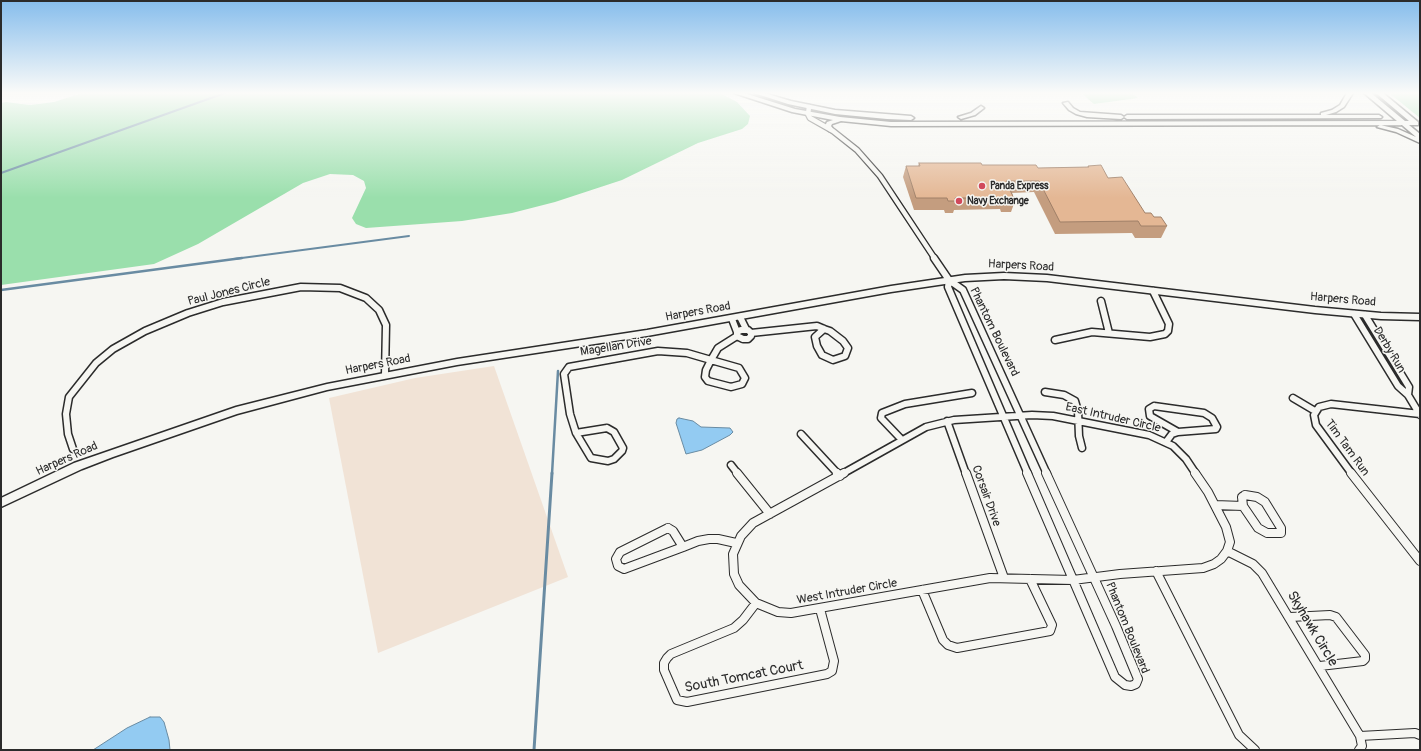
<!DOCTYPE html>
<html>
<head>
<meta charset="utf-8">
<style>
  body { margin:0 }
  #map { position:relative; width:1421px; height:751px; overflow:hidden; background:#f6f6f2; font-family:Pangolin,sans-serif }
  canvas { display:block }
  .frame { position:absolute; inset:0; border:2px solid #2b2b2b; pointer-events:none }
</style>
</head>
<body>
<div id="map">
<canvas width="1421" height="751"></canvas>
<div class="frame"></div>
</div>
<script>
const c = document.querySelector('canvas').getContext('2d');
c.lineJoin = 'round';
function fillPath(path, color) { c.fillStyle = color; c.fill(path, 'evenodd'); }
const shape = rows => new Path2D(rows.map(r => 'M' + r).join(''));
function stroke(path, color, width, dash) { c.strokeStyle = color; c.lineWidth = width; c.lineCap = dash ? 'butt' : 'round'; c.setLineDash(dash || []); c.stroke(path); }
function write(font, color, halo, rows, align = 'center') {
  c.font = font + ' Pangolin,sans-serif'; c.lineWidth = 3; c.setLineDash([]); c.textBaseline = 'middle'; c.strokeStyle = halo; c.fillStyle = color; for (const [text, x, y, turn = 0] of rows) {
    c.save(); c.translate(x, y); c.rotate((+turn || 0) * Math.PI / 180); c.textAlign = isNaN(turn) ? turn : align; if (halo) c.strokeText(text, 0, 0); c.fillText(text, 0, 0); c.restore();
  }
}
fillPath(shape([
  [494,366,568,577,378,653,329,398,415,378]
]), '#f1e3d6');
fillPath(shape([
  [82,93,720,93,737,102,750,116,748,124,742,129,698,143,622,180,555,202,512,213,462,221,366,228,356,224,352,218,366,188,364,181,353,175,330,174,303,183,198,244,154,264,1,285,1,103,6,102,30,105,54,102],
  [1081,93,1132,93,1138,98,1094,104],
  [1389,93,1420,93,1420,118]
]), '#9adfac');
const water = shape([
  [679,418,693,421,701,427,730,428,733,432,730,435,702,450,686,454,676,423,677,419,679,418],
  [150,717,160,717,164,722,169,740,170,750,93,750,127,728,150,717]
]);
fillPath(water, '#93cbf2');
stroke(water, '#698ba2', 1);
stroke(shape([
  [1,173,225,93],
  [234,259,409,236]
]), '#698ba2', 2);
stroke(shape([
  [1,290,242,258],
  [552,474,558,371]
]), '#698ba2', 2.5);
stroke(shape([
  [534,750,552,473]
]), '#698ba2', 3);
const streetFar2 = shape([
  [809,107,808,114,810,118,833,131,857,150,880,176,935,259]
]);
const streetFar1 = shape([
  [934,258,949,280],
  [949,280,963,290,1047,474],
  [949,280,948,287,1028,474],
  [1101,301,1109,333],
  [1354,314,1398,386,1408,395,1420,415],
  [1365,315,1409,387,1408,395],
  [740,317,746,329],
  [732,319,737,332],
  [824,329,830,331,843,341,848,348,845,356,833,360,822,355,817,346,815,337,824,329],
  [751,333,817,326,824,329],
  [737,336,743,339,748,339,751,336,751,333],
  [737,336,737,332,741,330,748,330,751,333],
  [1055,340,1092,332,1150,337,1165,334,1168,331,1169,324,1153,291],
  [711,360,739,368,745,378,742,384,731,387,708,381,705,377,706,370,711,360],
  [1045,392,1064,395,1075,401,1078,411,1079,436,1082,448],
  [1293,398,1315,411],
  [1154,406,1204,413,1212,418,1217,427,1216,429,1178,432,1150,416,1149,409,1154,406],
  [947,421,966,474],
  [607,428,614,432,623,448,622,451,614,459,608,461,591,458,576,433,607,428],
  [576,433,570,414,564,374,569,367,658,351,687,353,711,360,718,348,737,336],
  [801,434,838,474],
  [902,440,881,418,882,413,905,404,972,393],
  [1166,442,1172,434,1178,432],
  [73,449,68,434,66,414,69,397,96,363,113,349,145,331,188,313,223,302,301,287,340,288,366,298,379,310,386,325,385,375],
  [731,465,738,474],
  [842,474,926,427,954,420,1032,415,1053,416,1149,435,1173,446,1186,459,1196,474],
  [1352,474,1316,425,1314,415,1319,407,1331,404,1420,414]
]);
const street = shape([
  [737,473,770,514],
  [837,473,840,476],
  [844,473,753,523,741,536,733,554,734,574,739,585,756,603,778,612,791,613,990,578,1073,580,1120,574,1203,568,1214,564,1221,559,1227,551,1230,542,1226,527,1208,492,1195,473],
  [966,473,1004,578],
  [1027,473,1115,677,1125,685,1131,686,1136,684,1138,679,1116,626,1046,473],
  [1351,473,1420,561],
  [1245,495,1257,497,1265,502,1281,528,1281,533,1267,533,1258,528,1243,506,1242,497,1245,495],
  [1215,505,1243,506],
  [668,528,673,531,683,547,624,569,618,566,616,559,620,552,668,528],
  [683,547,698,541,709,539,718,539,736,543],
  [1227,551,1253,564,1262,573,1360,736,1362,746,1359,750],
  [1156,571,1239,735,1255,750],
  [922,590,943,640,948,645,957,648,1050,631,1052,625,1030,579],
  [756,603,743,620,734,628,671,654,667,658,664,663,664,670,677,700,687,702,827,674,832,671,834,661,820,609],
  [1290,617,1330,615,1336,617,1365,655,1365,659,1363,661,1320,666],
  [1360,736,1415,733,1420,735]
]);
const secondary = shape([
  [734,93,744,93,795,109,840,117,891,122,1397,121,1364,93,1371,93,1405,121,1409,121,1376,93,1383,93,1418,122,1418,125,1409,125,1420,134,1420,143,1396,132,1377,127,1380,125,1398,129,1416,137,1402,125,891,126,841,121,832,124,831,126,834,130,831,132,829,131,825,126,827,122,833,120,792,112,734,93],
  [754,93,764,93,791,101,835,110,911,116,914,118,911,120,887,119,835,114,788,104,754,93],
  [1347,93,1353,93,1344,107,1336,112,1326,115,1379,115,1382,117,1381,118,1127,119,1124,117,1121,119,1087,117,1076,114,1069,110,1063,103,1068,102,1073,108,1080,112,1121,115,1124,117,1127,115,1321,115,1321,113,1332,110,1340,105,1347,93],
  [981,106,984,108,975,115,961,119,958,117,971,113,981,106],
  [1004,273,1047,275,1315,307,1381,313,1420,314,1420,320,1381,319,1315,313,1047,281,1004,279,965,281,891,292,647,336,457,365,327,390,237,414,113,457,82,469,1,507,1,498,74,463,236,407,327,384,457,359,647,330,891,286,965,275,1004,273]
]);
stroke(streetFar2, '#2b2b2b', 7);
stroke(streetFar1, '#2b2b2b', 9);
stroke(street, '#2b2b2b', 10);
stroke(secondary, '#2b2b2b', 3);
stroke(streetFar2, '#f6f6f2', 4.5);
stroke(streetFar1, '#f6f6f2', 6);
stroke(street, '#f6f6f2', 8);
fillPath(secondary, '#f6f6f2');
fillPath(shape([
  [919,163,982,165,1038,168,1087,167,1088,166,1108,178,1145,213,1154,217,1167,226,1161,238,1135,238,1132,233,1055,234,1034,192,1012,193,1015,201,1011,212,1001,212,1000,209,954,210,953,213,945,213,944,210,914,210,903,177,906,166,918,166]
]), '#c49d7f');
const building = shape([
  [919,163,981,163,982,165,1036,165,1038,168,1089,167,1088,166,1101,165,1108,178,1122,177,1145,213,1151,213,1154,217,1161,217,1167,226,1141,226,1138,221,1060,222,1039,181,1006,181,1015,201,1005,201,1003,198,955,198,956,201,948,201,947,198,916,198,906,166,920,166,919,163]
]);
fillPath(building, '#e4b794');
stroke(building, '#a08068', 1);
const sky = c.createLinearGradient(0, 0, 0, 198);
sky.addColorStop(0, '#86bdec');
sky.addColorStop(0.47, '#fbfbf9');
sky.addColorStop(1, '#fbfbf900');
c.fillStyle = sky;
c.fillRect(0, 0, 1421, 198);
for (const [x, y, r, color] of [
  [982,186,4,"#d1495b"],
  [959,201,4,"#d1495b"]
]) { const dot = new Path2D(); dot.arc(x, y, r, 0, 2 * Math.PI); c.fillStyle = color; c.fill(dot); stroke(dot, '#f6f6f2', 1.5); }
write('bold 10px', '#2b2b2b', '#f6f6f2', [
  ["Panda Express",990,186],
  ["Navy Exchange",967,201]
], 'left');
write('12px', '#2b2b2b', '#f6f6f2', [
  ["Harpers Road",1021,266,3],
  ["Paul Jones Circle",229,292,-14],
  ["Harpers Road",1343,300,5],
  ["Harpers Road",698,312,-10],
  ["Phantom Boulevard",994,332,64],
  ["Magellan Drive",616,347,-9],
  ["Derby Run",1389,350,59],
  ["Harpers Road",378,365,-11],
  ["East Intruder Circle",1113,418,13],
  ["Tim Tam Run",1347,448,54],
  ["Harpers Road",67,459,-24],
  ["Corsair Drive",986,496,70],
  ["West Intruder Circle",847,592,-10],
  ["Phantom Boulevard",1127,628,68]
]);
write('14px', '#2b2b2b', '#f6f6f2', [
  ["Skyhawk Circle",1312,629,59],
  ["South Tomcat Court",744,677,-11]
]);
</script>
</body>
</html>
